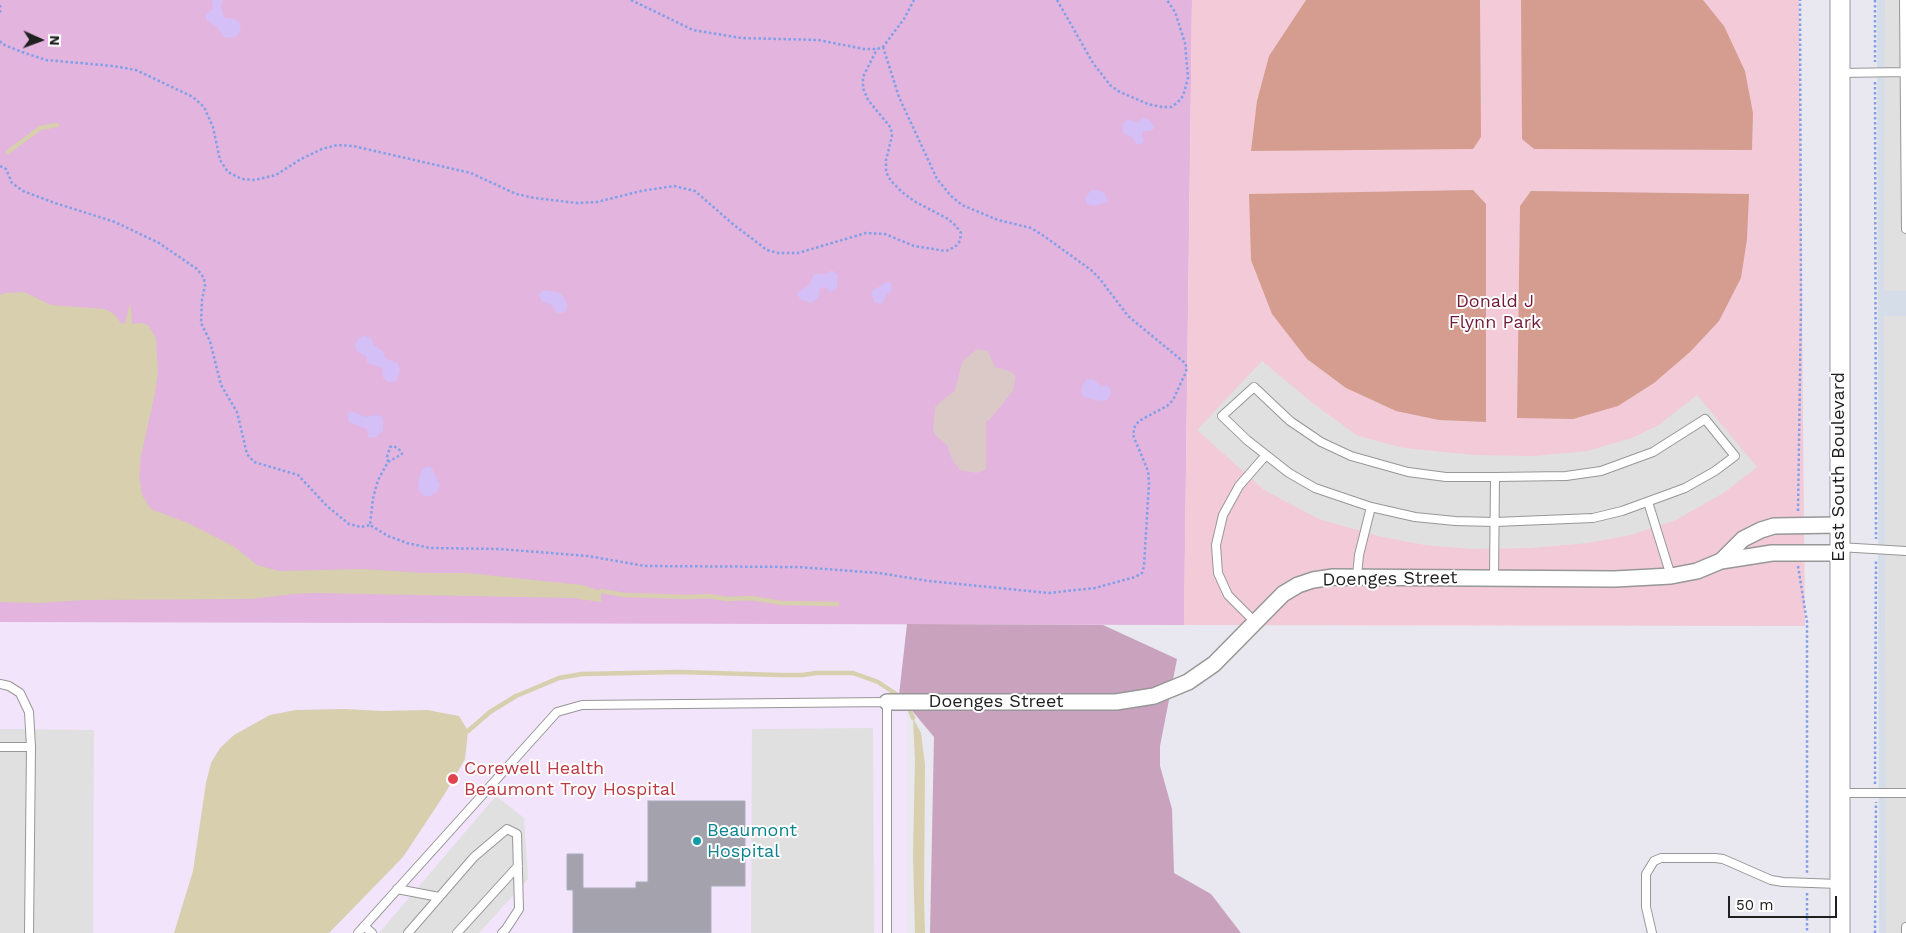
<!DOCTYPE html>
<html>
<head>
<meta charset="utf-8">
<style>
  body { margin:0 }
  #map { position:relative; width:1906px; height:933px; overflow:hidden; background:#e9e7ef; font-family:"Work Sans",sans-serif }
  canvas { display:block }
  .north { position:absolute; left:15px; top:15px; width:50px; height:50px; -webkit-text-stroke:4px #fff; paint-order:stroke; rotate:92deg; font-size:14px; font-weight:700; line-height:20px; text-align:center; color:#202020 }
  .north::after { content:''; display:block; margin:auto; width:18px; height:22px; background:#202020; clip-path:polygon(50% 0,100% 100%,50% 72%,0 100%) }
  .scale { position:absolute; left:1728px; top:896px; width:109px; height:22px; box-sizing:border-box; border:2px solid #202020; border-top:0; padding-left:6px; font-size:15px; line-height:18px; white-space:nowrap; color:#202020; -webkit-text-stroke:4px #fff; paint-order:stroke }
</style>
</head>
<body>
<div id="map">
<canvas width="1906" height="933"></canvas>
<div class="north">N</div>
<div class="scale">50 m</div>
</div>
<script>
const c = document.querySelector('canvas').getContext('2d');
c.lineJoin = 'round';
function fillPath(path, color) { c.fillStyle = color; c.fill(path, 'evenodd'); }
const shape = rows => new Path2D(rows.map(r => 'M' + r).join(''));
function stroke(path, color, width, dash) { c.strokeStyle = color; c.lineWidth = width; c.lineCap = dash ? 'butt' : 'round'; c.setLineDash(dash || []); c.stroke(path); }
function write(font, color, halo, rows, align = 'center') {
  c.font = font + ' "Work Sans",sans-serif'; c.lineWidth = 4; c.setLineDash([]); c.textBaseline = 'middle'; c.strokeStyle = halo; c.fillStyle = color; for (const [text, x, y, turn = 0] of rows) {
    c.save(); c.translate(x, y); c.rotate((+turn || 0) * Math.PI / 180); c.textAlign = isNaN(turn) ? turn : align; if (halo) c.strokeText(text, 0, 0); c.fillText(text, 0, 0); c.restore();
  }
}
fillPath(shape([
  [1877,0,1906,0,1906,933,1879,933]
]), '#d5dde9');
fillPath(shape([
  [0,621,907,624,907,933,0,933]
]), '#f2e4fb');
fillPath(shape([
  [0,0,1192,0,1184,625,0,622]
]), '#e2b4de');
fillPath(shape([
  [907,624,1103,625,1177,659,1160,746,1160,766,1172,809,1174,873,1211,894,1241,933,930,933,934,737,899,695]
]), '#c9a2be');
fillPath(shape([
  [977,349,988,351,995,367,1010,371,1015,375,1015,378,1013,391,990,419,986,422,986,469,977,473,960,470,952,459,947,445,935,435,933,429,935,407,941,401,955,391,962,362]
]), '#dbc9c7');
fillPath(shape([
  [212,0,223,0,221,6,223,16,226,18,235,19,240,23,241,27,238,35,232,38,224,37,217,27,206,20,206,14,213,9],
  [1143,118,1149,119,1154,127,1153,130,1142,132,1144,142,1141,144,1136,144,1133,138,1123,133,1123,124,1128,119,1137,123],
  [1091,190,1097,190,1105,193,1108,202,1094,206,1087,204,1085,198],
  [830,271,834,271,838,276,837,288,830,292,825,287,820,288,818,298,812,303,801,300,797,295,798,292,810,284,813,275,817,274,825,274],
  [886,282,891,283,892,291,886,295,884,301,881,304,874,302,871,292],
  [545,290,560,293,563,296,567,304,566,310,563,313,556,313,552,305,541,301,539,295,540,292],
  [361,337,364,336,371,338,374,345,383,351,385,358,398,363,400,371,397,379,394,382,388,382,383,378,382,368,367,363,367,357,357,351,355,346,356,341],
  [1091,379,1095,380,1101,387,1106,385,1110,388,1111,394,1107,400,1100,401,1084,397,1081,392,1083,384,1086,380],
  [349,412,355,412,365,417,376,415,381,416,383,419,383,431,375,438,368,437,367,429,349,422,347,415],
  [427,466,432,468,440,485,437,492,429,497,423,495,419,491,418,483,422,469]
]), '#d4bff6');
fillPath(shape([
  [1192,0,1799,0,1805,626,1184,625]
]), '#f3cbd8');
fillPath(shape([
  [1306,0,1480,0,1481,137,1473,149,1251,151,1257,101,1269,56],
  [1521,0,1703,0,1724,26,1745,71,1753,113,1752,150,1534,149,1522,139],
  [1473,190,1486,204,1486,422,1439,420,1396,411,1346,388,1307,359,1272,314,1251,260,1249,194],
  [1531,191,1749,194,1747,239,1741,278,1719,321,1690,352,1654,383,1618,406,1573,419,1517,418,1520,206]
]), '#d49d90');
fillPath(shape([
  [1885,0,1906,0,1906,291,1884,291],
  [1884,316,1906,316,1906,933,1886,933],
  [1262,361,1315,405,1358,436,1404,448,1474,455,1534,456,1587,451,1632,438,1659,425,1697,395,1757,467,1725,492,1676,520,1630,535,1588,543,1531,548,1472,549,1425,545,1382,537,1319,519,1264,490,1197,430],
  [873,728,874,933,751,933,752,729],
  [0,729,94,730,93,933,0,933],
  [496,796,524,818,528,879,479,933,379,933]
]), '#e0e0e0');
fillPath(shape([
  [24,292,51,305,105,309,114,314,122,324,125,323,129,307,131,306,132,324,142,323,148,325,156,338,158,371,155,393,141,456,139,474,142,495,151,509,188,523,235,547,257,565,279,571,363,569,424,573,467,573,582,585,601,591,601,602,572,598,313,593,293,594,251,599,84,600,38,603,0,602,0,295,5,293],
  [344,709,382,711,427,710,459,716,468,731,465,759,444,795,403,857,329,933,174,933,193,871,206,783,211,763,220,748,234,735,270,715,296,710],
  [913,718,921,733,925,765,924,898,925,933,915,933,913,854,915,761]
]), '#d7cfae');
stroke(shape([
  [8,152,40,128,57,125],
  [601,591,625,595,689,597,708,596,727,599,752,598,782,603,837,604],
  [908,706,913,718],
  [468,731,490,712,516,696,559,678,582,674,679,672,780,675,803,675,816,673,853,673,878,682,902,698]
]), '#d7cfae', 4.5);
const building = shape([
  [648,801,745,801,745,886,711,886,711,933,573,933,573,890,567,890,567,854,583,854,583,888,636,888,636,882,648,882,648,801]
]);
fillPath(building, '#a4a3ad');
stroke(building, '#acacbf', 1);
const service = shape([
  [1904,0,1906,229],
  [1840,73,1906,72],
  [1254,387,1290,421,1321,442,1351,456,1408,472,1446,477,1495,477,1566,476,1601,471,1653,452,1705,419,1735,456,1715,471,1685,488,1622,511,1593,518,1495,522,1455,521,1415,517,1371,507,1315,488,1289,473,1247,440,1222,416,1254,387],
  [1648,502,1671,576],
  [1839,547,1906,551],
  [1357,576,1359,555,1371,507],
  [1494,578,1495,477],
  [1255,622,1228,595,1218,573,1216,545,1223,515,1239,486,1266,455],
  [0,684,9,686,20,693,29,712,31,747,29,933],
  [0,747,31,747],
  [1841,793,1906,793],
  [397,889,439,897],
  [364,926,372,933],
  [358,933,557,712,582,705,887,702,887,933],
  [408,933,474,857,507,829,517,834,519,909,506,929,502,933],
  [457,933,518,866],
  [1652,933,1646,907,1646,874,1654,861,1661,858,1715,858,1723,859,1771,880,1783,882,1839,884],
  [1906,933,1906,927]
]);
const minor = shape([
  [1721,561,1743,539,1761,530,1774,526,1839,525],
  [887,702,1116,702,1154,696,1188,682,1214,664,1283,594,1298,585,1313,580,1333,577,1615,579,1671,576,1697,571,1721,561,1772,553,1839,553]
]);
const tertiary = shape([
  [1840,933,1840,0]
]);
stroke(service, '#979797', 10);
stroke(minor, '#979797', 18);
stroke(tertiary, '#979797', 21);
stroke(shape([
  [631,0,693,30,741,38,818,40,864,49,877,49,883,47,904,19,914,0],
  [1057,0,1093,63,1110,85,1118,91,1148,104,1162,107,1171,107,1177,103,1183,96,1188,78,1185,43,1175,12,1167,0],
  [1875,0,1875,62],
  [0,5,0,13],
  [0,41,2,44,22,52,46,60,113,66,136,70,193,97,204,107,213,127,220,160,228,172,242,179,255,180,276,175,301,159,322,149,337,145,353,146,471,173,516,194,535,198,577,203,597,202,641,191,674,186,695,191,734,225,767,250,778,253,798,253,866,233,885,234,914,246,946,251,955,247,960,241,961,233,956,226,948,219,914,201,902,192,891,181,886,172,886,160,892,136,891,128,868,100,863,88,863,77,877,49],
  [1875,82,1876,539],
  [0,166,6,169,12,183,23,191,55,203,115,222,159,243,197,269,204,278,205,286,202,300,201,323,210,341,221,385,237,412,247,454,254,462,298,475,327,506,349,524,361,527,370,525],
  [388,462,387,457,390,447,394,446,401,451,402,454,388,462,378,480,373,498,370,525,388,536,407,543,430,548,500,549,588,556,645,566,798,567,879,573,929,581,1048,593,1095,588,1135,577,1142,573,1144,566,1149,483,1148,471,1133,435,1135,426,1139,421,1167,406,1173,400,1185,374,1187,368,1185,363,1128,316,1100,279,1091,270,1044,236,1031,228,998,220,962,205,951,196,937,179,899,97,883,47],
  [1798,511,1801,307,1800,0],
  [1798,566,1807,622,1807,873],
  [1875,784,1876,560],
  [1807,893,1807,933],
  [1875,933,1876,802]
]), '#7fa0e8', 2.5, [2.5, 2.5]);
stroke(service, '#fff', 8);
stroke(minor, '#fff', 15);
stroke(tertiary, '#fff', 19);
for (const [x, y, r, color] of [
  [453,779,6,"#e0444e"],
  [697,841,5,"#0f9aa8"]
]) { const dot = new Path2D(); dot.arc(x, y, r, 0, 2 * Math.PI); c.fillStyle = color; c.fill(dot); stroke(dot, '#fff', 2); }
write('18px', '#711a37', '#fff', [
  ["Donald J",1495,302],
  ["Flynn Park",1495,323]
]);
write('18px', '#202020', '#fff', [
  ["East South Boulevard",1839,467,-90],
  ["Doenges Street",1390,579,-1],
  ["Doenges Street",996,702]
]);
write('18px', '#be3a42', '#fff', [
  ["Corewell Health",464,769],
  ["Beaumont Troy Hospital",464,790]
], 'left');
write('18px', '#0d838f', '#fff', [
  ["Beaumont",707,831],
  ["Hospital",707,852]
], 'left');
</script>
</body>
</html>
